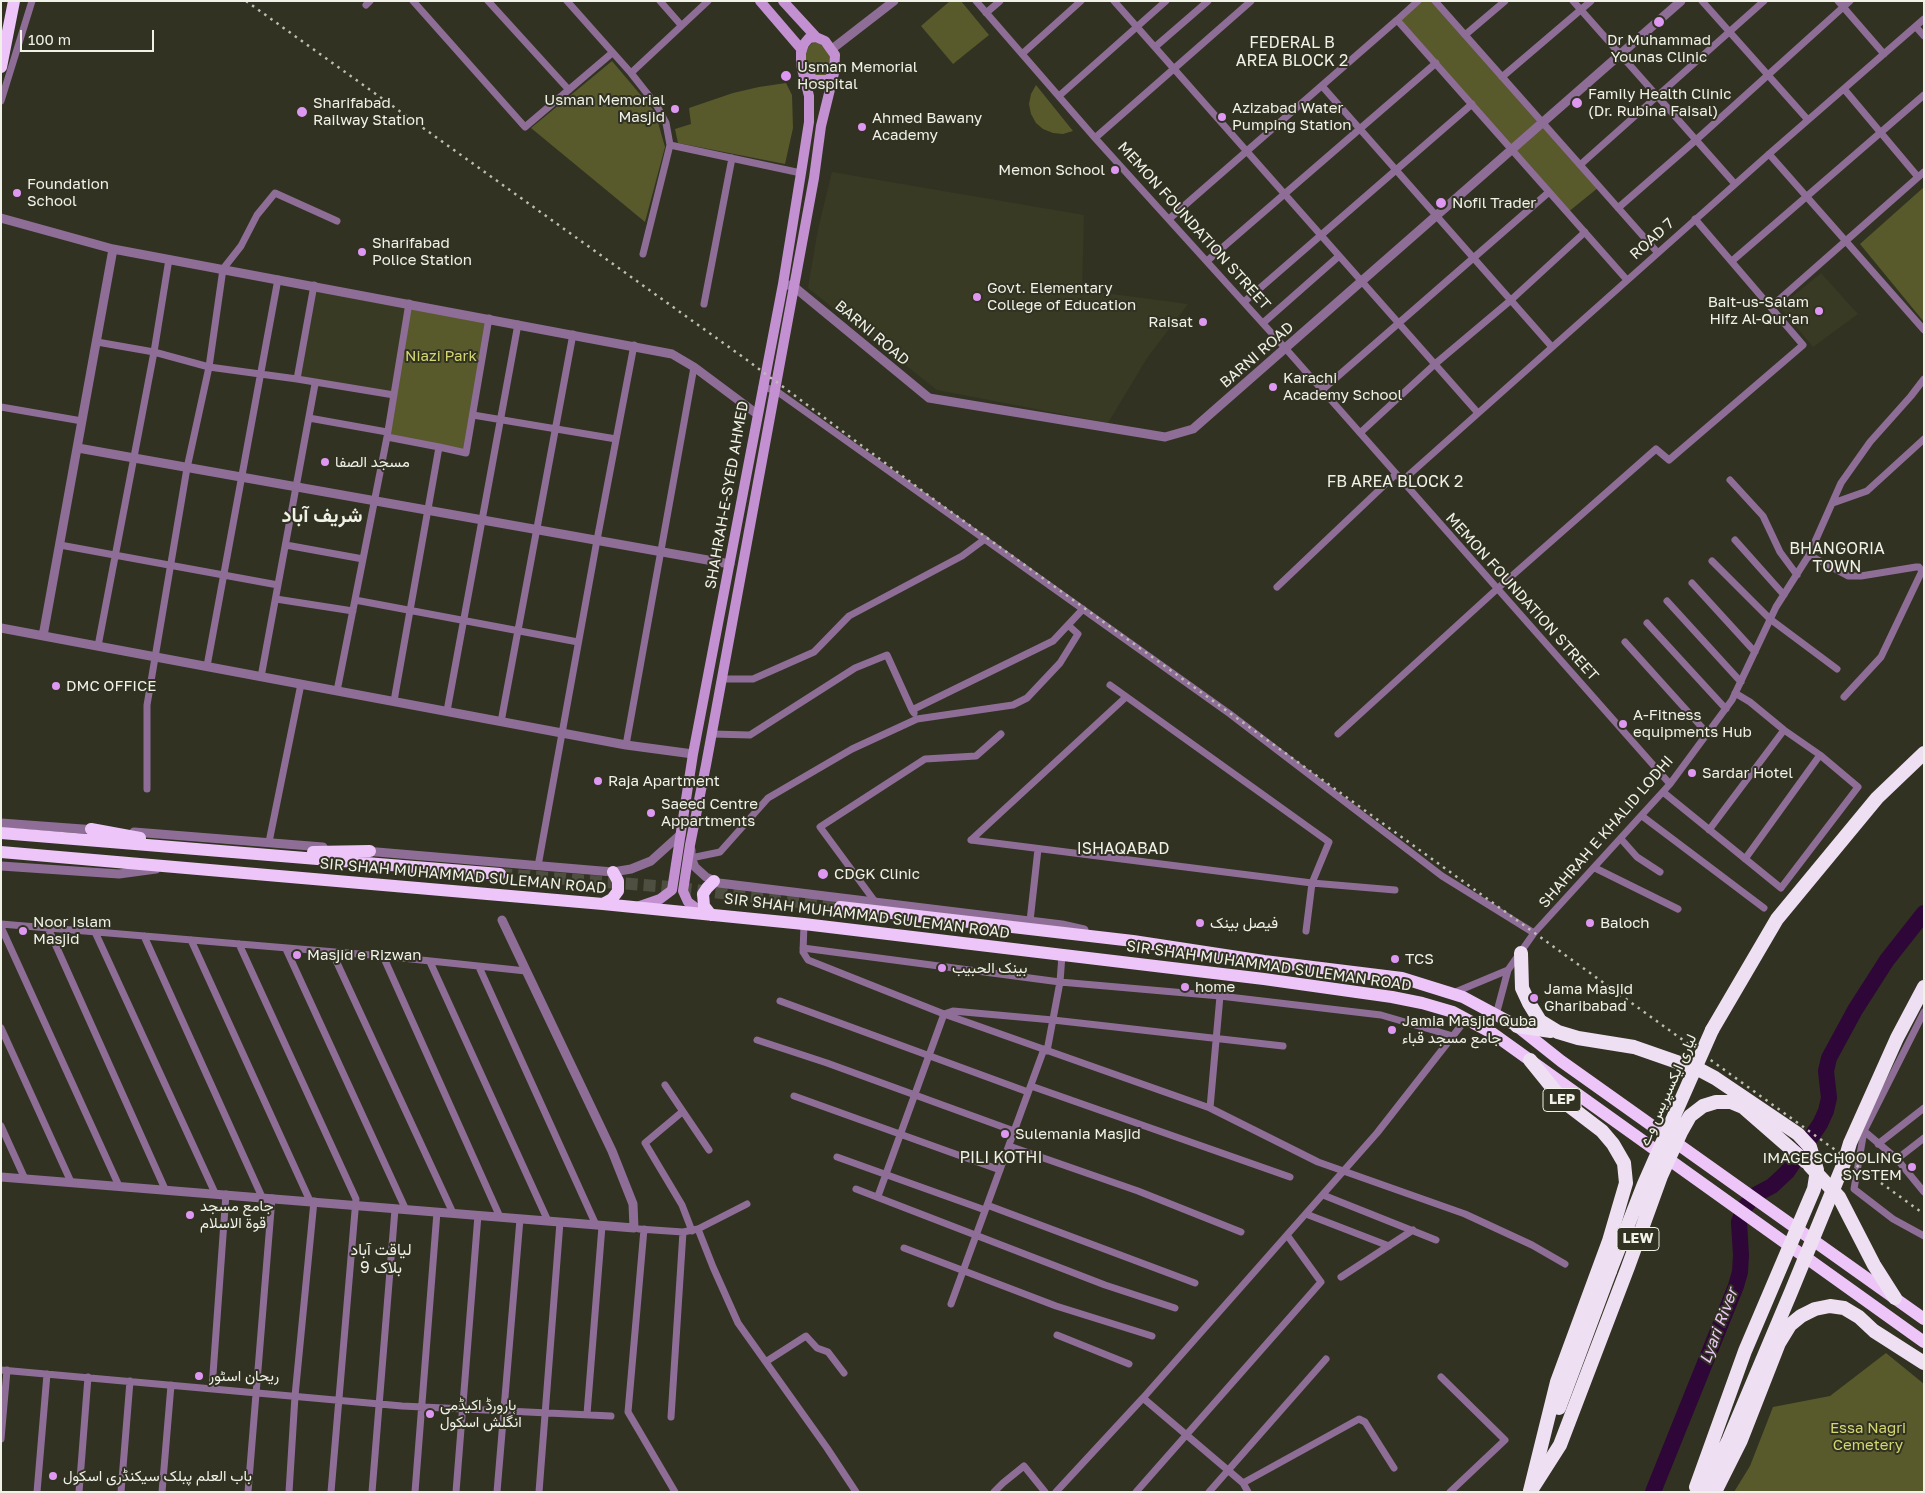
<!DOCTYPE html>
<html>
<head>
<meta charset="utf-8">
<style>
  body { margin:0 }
  #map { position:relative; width:1925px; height:1493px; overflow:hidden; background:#313222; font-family:"Golos Text",sans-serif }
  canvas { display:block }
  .frame { position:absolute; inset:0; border:2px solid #f0f1e7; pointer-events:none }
  .scale { position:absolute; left:20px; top:30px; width:134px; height:22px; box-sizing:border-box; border:2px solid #f0f1e7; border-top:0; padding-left:6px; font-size:15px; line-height:18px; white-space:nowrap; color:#f0f1e7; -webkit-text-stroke:4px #313222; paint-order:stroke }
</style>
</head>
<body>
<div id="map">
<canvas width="1925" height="1493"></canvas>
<div class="frame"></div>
<div class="scale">100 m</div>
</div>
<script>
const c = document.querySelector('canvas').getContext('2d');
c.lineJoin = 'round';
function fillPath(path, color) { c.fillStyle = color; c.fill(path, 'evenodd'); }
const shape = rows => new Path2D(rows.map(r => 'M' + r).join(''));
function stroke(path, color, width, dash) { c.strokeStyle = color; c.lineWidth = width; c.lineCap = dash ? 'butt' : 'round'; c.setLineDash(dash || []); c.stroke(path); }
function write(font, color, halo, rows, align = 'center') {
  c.font = font + ' "Golos Text",Vazirmatn,sans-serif'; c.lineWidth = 4; c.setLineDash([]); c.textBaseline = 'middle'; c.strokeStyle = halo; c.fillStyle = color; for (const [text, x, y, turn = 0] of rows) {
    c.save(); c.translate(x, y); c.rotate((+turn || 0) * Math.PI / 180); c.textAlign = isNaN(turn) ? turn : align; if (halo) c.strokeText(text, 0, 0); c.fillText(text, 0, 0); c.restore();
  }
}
fillPath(shape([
  [832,172,1084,215,1082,290,1188,304,1147,358,1108,423,937,390,808,288,818,229],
  [1821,273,1858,314,1813,347,1780,307],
  [314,286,409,303,393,398,297,379]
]), '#393a24');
fillPath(shape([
  [950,1,961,1,989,35,953,64,921,26],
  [1418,1,1435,1,1599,187,1567,213,1397,20],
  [817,41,831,54,830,75,817,79,805,65,806,50,812,43],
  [612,61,655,112,665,147,645,222,531,128],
  [786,83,792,95,793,128,785,164,678,143,675,129,691,124,689,108,733,93,759,87],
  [1036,85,1073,131,1063,134,1053,133,1043,129,1036,123,1031,114,1029,104,1031,94],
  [1924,187,1924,322,1860,244],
  [409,303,489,318,466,453,387,437],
  [1886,1353,1924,1384,1924,1492,1734,1492,1750,1466,1773,1407,1830,1396]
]), '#585a2c');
stroke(shape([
  [1653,1492,1736,1286,1740,1272,1741,1255,1739,1222,1744,1208,1755,1195,1772,1186,1787,1172,1820,1124,1826,1111,1829,1098,1826,1071,1829,1058,1855,1010,1887,960,1924,913]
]), '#2e0638', 16);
stroke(shape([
  [500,874,670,887,840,907]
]), '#4e4f40', 12, [12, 6]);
stroke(shape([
  [413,1,525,127,612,53],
  [488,1,569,90],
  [567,1,631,73,657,106,666,123,670,145,643,254],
  [660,1,681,25],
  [976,1,1095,138,1286,349,1670,784],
  [1114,1,1478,413],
  [1418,1,1397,20,1627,280],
  [1435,1,1658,253],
  [1573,1,1735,184],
  [1702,1,1808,120],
  [1838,1,1884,54],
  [366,5,370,1],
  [986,13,1000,1],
  [1916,27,1924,36],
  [1465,35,1505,1],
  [1155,47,1208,1],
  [1022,54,1081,1],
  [631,73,708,1],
  [1502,77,1591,1],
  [1322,86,1552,347],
  [1844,89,1918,177],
  [1059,96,1166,1],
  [1,101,32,1],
  [1095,138,1251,1],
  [670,145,801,173],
  [1769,154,1924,330],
  [1580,165,1764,1],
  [1618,208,1696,140,1850,1],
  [1169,219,1397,20],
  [1207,261,1436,63],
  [1732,261,1924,95],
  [314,285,297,379,394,395],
  [1244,302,1472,104],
  [704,304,732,158],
  [1772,306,1924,172],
  [1263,323,1339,256],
  [97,342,154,352,209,367,297,379],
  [762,387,775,390,1230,714,1442,876,1534,933],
  [1322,390,1549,192],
  [1,407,82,421],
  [473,415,616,439],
  [309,418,387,432],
  [1360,433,1435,364,1511,300,1585,232],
  [387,437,439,447,394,701],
  [439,447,466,453,489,318],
  [1730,480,1763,516,1780,552,1797,575],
  [1402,481,1769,154,1924,19],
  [1833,503,1867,491,1924,439],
  [1735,540,1784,595],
  [60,545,278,585],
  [286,545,363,559],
  [1809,555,1848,576,1861,576,1916,567,1919,567,1922,571,1881,657,1844,697],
  [1712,561,1770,619,1837,669],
  [1692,583,1755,652],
  [1277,587,1396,474],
  [276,599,353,611],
  [355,600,578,642],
  [1667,601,1741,682],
  [1647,623,1726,709],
  [1625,642,1707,733],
  [98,646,154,352,169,259],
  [207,666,278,279],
  [261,677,315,384],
  [722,679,753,679,814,652,849,616,962,556,985,539],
  [1110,685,1329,842,1312,883,1306,931],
  [337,691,387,437,409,303],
  [447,711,518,324],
  [914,713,912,710,1053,641,1083,609],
  [501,722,573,334],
  [712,734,750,735,855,668,887,655,912,710],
  [1338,734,1497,589,1656,449,1669,460,1803,345,1695,219],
  [626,745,694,367],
  [147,789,147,705,187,468,209,367,223,269,241,246,257,215,275,193,337,221],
  [1663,792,1781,888,1858,787,1820,755,1784,730,1750,702,1735,693],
  [1642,816,1764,908],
  [1709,830,1784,730],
  [1621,839,1637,857,1660,872],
  [971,840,1312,883,1395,890],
  [971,840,1126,697],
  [269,842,301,684],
  [691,858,720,852,768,798,852,749,917,719,1013,705,1027,698,1060,663,1078,634,1068,625],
  [1745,859,1820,755],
  [538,866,597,540,634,345],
  [1595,868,1678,909],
  [876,903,820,827,925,759,976,756,1001,734],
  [1030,921,1038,849],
  [1,924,383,956,526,971],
  [804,924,803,952,808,960,944,1014,1210,1108,1318,1162,1465,1214,1532,1245,1565,1264],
  [1,927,119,1186],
  [48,928,165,1189],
  [95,932,215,1193],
  [144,936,262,1197],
  [191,940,310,1201],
  [239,944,356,1199,331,1492],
  [803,948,1060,982,1220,996,1381,1015,1453,1036],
  [286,949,406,1210],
  [332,952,453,1213],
  [383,956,500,1217],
  [430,962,548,1221],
  [479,967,596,1225],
  [1453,993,1508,970,1534,933,1670,784,1732,700,1776,607,1809,555,1841,483,1870,442,1911,396,1924,379],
  [780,1001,1028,1092],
  [1924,1012,1864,1131,1854,1189,1893,1219,1924,1236],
  [1496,1015,1508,970],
  [1,1028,71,1182],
  [757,1040,827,1063,1014,1131],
  [1047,1051,1060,982,1062,955],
  [665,1085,709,1150],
  [1031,1086,1290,1177],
  [794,1096,1000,1170],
  [1210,1108,1220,996],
  [682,1112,645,1143,682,1205,692,1231],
  [1,1126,25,1179],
  [1864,1131,1897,1159,1924,1192],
  [1878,1144,1924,1108],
  [1009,1146,1138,1191,1241,1232],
  [837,1157,985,1210],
  [1897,1159,1924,1138],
  [856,1189,1105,1285,1175,1308],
  [1323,1195,1436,1240],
  [878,1196,944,1014,953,1011,1053,1020,1283,1046],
  [987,1205,1195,1283],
  [1306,1214,1389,1246],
  [639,1229,683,1232,698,1229,747,1204],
  [644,1229,628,1412,675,1492],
  [698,1229,713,1267,738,1323,827,1448,856,1492],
  [904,1248,1056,1306,1152,1336],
  [1341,1277,1413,1230],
  [951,1304,1044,1049],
  [1057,1335,1129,1364],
  [767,1361,806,1336,817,1348,828,1352,844,1373],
  [1,1370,402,1406,611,1416],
  [1441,1377,1505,1440,1450,1492],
  [212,1388,226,1194],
  [1143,1398,1243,1483,1248,1492],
  [587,1414,602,1226],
  [671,1417,683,1232],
  [1,1439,7,1370],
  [1243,1483,1359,1419,1365,1422,1394,1468],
  [37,1492,47,1374],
  [79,1492,88,1377],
  [121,1492,130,1381],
  [162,1492,171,1385],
  [248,1492,272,1198],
  [289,1492,295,1396,314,1201],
  [372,1492,395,1209],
  [415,1492,437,1212],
  [456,1492,478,1215],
  [497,1492,520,1219],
  [539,1492,560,1222],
  [994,1492,1003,1483,1024,1466,1045,1492],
  [1056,1492,1143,1398,1377,1133,1467,1018],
  [1136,1492,1321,1282,1287,1235],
  [1209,1492,1326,1359]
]), '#8e6e97', 7);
stroke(shape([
  [832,49,894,1],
  [1,218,113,249,672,354,694,367,757,414],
  [788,285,793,286,929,398,1165,437,1193,429,1681,1],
  [78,448,730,564],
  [1,628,626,745,693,754],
  [43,636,113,249],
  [1,823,96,830],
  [134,832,323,847],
  [691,850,691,858,695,867,706,877,719,883,1062,925,1084,930],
  [365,851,613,872,631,869,651,861,681,834],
  [1,866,119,874,156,869],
  [1,1177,634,1228,633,1204,612,1151,502,920]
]), '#8e6e97', 9);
stroke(shape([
  [760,1,802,50],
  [783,1,816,37],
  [816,37,825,41,835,55,834,73,828,80,815,80,810,77,801,65,801,52,804,44,809,38,816,37],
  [637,907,660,899,672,890,693,754,783,284,801,173,809,122,809,96,801,65],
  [704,914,688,902,683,891,690,845,706,765,814,178,821,126,834,73]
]), '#c390d1', 10);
stroke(shape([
  [1,67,14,1],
  [91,829,140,838],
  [1,833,500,874],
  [1,852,603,904,804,924,1264,979,1392,997,1422,1003,1453,1012,1492,1033,1924,1342],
  [313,852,370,851],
  [603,904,612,899,618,891,618,881,613,872],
  [840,907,1133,941,1264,961,1402,978,1463,997,1517,1026,1561,1061,1924,1319],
  [711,915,704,906,703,894,707,888,714,881]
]), '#edc5f8', 12);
stroke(shape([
  [1521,953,1522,988,1529,1003,1540,1021,1558,1032,1578,1038,1634,1047,1700,1070],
  [1517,1026,1551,1031],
  [1712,1030,1777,919,1877,798,1924,753],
  [1810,1166,1839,1197,1874,1265,1895,1298],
  [1559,1408,1610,1271],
  [1530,1491,1557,1382,1609,1241,1626,1183,1624,1163,1613,1144,1602,1131,1564,1102,1530,1060],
  [1715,1492,1741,1440,1779,1343,1790,1325,1801,1316,1815,1309,1830,1306,1844,1308,1859,1317,1874,1331,1924,1363]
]), '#eedff3', 14);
stroke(shape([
  [246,1,747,360,936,501,1924,1214]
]), '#bdbeb2', 2.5, [2.5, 5]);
stroke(shape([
  [1610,1271,1644,1184,1712,1030],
  [1696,1487,1745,1351,1814,1189,1817,1170,1810,1147,1798,1134,1715,1078,1700,1070],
  [1530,1492,1560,1445,1628,1267,1661,1176,1681,1132,1690,1116,1703,1106,1716,1102,1731,1102,1743,1107,1806,1162],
  [1703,1492,1729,1439,1791,1292,1844,1163,1850,1143,1897,1038,1924,987]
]), '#eedff3', 14);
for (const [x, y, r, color] of [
  [1659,22,6,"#de98f2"],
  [786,76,6,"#de98f2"],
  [1577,103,6,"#de98f2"],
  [675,109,5,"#de98f2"],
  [302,112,6,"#de98f2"],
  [1222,117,5,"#de98f2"],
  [862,127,5,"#de98f2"],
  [1115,170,5,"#de98f2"],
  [17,193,5,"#de98f2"],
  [1441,203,6,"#de98f2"],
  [362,252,5,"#de98f2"],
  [977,297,5,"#de98f2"],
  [1819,311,5,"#de98f2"],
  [1203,322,5,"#de98f2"],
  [1273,387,5,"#de98f2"],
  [325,462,5,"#de98f2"],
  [56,686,5,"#de98f2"],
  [1623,724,5,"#de98f2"],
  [1692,773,5,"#de98f2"],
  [598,781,5,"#de98f2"],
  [651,813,5,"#de98f2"],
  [823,874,6,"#de98f2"],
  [1200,923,5,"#de98f2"],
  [1590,923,5,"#de98f2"],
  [23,931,5,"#de98f2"],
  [297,955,5,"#de98f2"],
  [1395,959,5,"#de98f2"],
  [942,968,5,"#de98f2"],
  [1185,987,5,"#de98f2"],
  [1534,998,5,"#de98f2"],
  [1392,1030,5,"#de98f2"],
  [1005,1134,5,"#de98f2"],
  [1912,1167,5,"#de98f2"],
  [190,1215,5,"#de98f2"],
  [199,1376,5,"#de98f2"],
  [430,1414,5,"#de98f2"],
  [53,1476,5,"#de98f2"]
]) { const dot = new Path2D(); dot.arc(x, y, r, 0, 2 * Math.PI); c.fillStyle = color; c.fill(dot); stroke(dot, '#313222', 2); }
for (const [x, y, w] of [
  [1562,1100,38],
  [1638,1239,42]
]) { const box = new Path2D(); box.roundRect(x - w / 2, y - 11.5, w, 23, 4); c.fillStyle = '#313222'; c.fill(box); stroke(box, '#f0f1e7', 1); }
write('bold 14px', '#f0f1e7', null, [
  ["LEP",1562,1100],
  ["LEW",1638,1239]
]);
write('15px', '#f0f1e7', '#313222', [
  ["Dr Muhammad",1659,40,"center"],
  ["Younas Clinic",1659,57,"center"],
  ["Usman Memorial",797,67],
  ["Hospital",797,84],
  ["Family Health Clinic",1588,94],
  ["(Dr. Rubina Faisal)",1588,111],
  ["Usman Memorial",665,100,"right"],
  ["Masjid",665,117,"right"],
  ["Sharifabad",313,103],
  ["Railway Station",313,120],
  ["Azizabad Water",1232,108],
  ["Pumping Station",1232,125],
  ["Ahmed Bawany",872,118],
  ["Academy",872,135],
  ["Memon School",1105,170,"right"],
  ["Foundation",27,184],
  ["School",27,201],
  ["Nofil Trader",1452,203],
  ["Sharifabad",372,243],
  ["Police Station",372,260],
  ["Govt. Elementary",987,288],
  ["College of Education",987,305],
  ["Bait-us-Salam",1809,302,"right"],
  ["Hifz Al-Qur'an",1809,319,"right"],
  ["Raisat",1193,322,"right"],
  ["Karachi",1283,378],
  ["Academy School",1283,395],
  ["مسجد الصفا",335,462],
  ["DMC OFFICE",66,686],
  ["A-Fitness",1633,715],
  ["equipments Hub",1633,732],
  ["Sardar Hotel",1702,773],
  ["Raja Apartment",608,781],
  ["Saeed Centre",661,804],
  ["Appartments",661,821],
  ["CDGK Clinic",834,874],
  ["Noor Islam",33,922],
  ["Masjid",33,939],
  ["فیصل بینک",1210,923],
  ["Baloch",1600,923],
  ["Masjid e Rizwan",307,955],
  ["TCS",1405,959],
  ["بينک الحبيب",952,968],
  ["home",1195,987],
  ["Jama Masjid",1544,989],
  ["Gharibabad",1544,1006],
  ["Jamia Masjid Quba",1402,1021],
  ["جامع مسجد قباء",1402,1038],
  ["Sulemania Masjid",1015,1134],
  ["IMAGE SCHOOLING",1902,1158,"right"],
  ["SYSTEM",1902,1175,"right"],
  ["جامع مسجد",200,1206],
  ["قوۃ الاسلام",200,1223],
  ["ریحان اسٹور",209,1376],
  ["ہارورڈ اکیڈمی",440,1405],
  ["انگلش اسکول",440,1422],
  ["باب العلم پبلک سیکنڈری اسکول",63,1476]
], 'left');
write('15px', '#f0f1e7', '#313222', [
  ["MEMON FOUNDATION STREET",1194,226,48],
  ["ROAD 7",1652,239,-42],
  ["BARNI ROAD",872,333,40],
  ["BARNI ROAD",1257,355,-41],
  ["SHAHRAH-E-SYED AHMED",727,495,-80],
  ["MEMON FOUNDATION STREET",1522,597,48],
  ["SHAHRAH E KHALID LODHI",1606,832,-49],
  ["SIR SHAH MUHAMMAD SULEMAN ROAD",463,876,5],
  ["SIR SHAH MUHAMMAD SULEMAN ROAD",867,916,7],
  ["SIR SHAH MUHAMMAD SULEMAN ROAD",1269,966,8],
  ["لیاری ایکسپریس وے",1668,1090,-66]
]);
write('15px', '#d4d770', '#313222', [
  ["Niazi Park",441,356],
  ["Essa Nagri",1868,1428],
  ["Cemetery",1868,1445]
]);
write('16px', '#f0f1e7', '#313222', [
  ["FEDERAL B",1292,43],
  ["AREA BLOCK 2",1292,61],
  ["FB AREA BLOCK 2",1395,482],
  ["BHANGORIA",1837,549],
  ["TOWN",1837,567],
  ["ISHAQABAD",1123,849],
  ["PILI KOTHI",1001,1158],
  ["لیاقت آباد",381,1250],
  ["بلاک 9",381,1268]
]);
write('italic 16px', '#ecc6f6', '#313222', [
  ["Lyari River",1719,1326,-69]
]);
write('bold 20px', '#f0f1e7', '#313222', [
  ["شريف آباد",322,516]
]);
</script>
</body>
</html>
